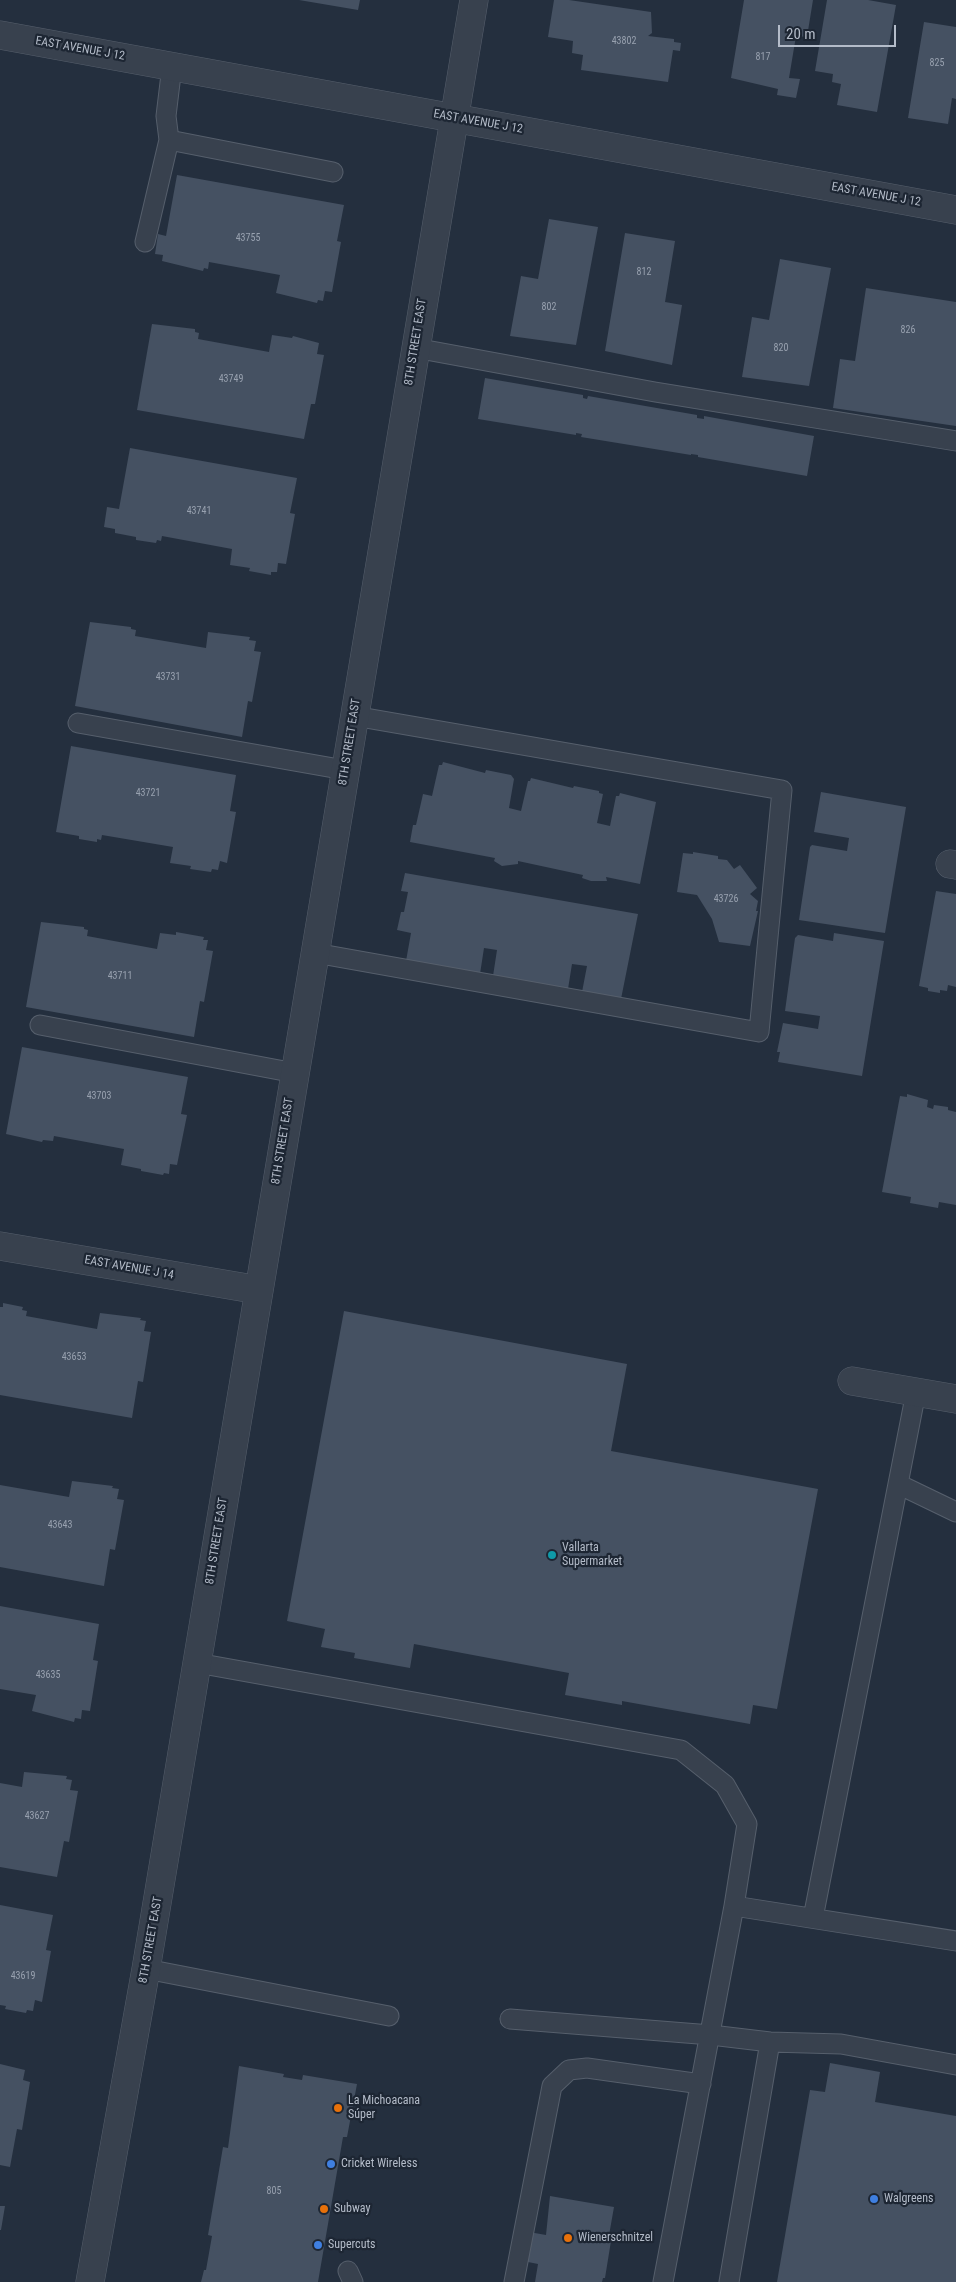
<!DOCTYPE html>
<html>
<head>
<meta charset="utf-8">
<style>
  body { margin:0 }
  #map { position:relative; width:956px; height:2282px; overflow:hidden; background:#242f3e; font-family:"Roboto Condensed",sans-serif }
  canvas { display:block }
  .scale { position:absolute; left:778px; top:25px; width:118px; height:22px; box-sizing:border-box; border:2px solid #b4bcc9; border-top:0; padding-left:6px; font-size:15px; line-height:18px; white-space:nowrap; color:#b4bcc9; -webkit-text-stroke:4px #1d2633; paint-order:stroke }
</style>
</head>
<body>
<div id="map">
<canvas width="956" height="2282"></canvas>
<div class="scale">20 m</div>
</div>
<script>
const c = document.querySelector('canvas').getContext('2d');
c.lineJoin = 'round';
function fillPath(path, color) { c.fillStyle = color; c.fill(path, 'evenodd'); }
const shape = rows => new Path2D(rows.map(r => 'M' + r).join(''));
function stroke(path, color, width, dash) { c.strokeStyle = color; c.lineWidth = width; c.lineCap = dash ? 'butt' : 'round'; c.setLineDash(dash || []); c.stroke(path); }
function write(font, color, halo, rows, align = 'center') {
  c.font = font + ' "Roboto Condensed",sans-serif'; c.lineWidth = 4.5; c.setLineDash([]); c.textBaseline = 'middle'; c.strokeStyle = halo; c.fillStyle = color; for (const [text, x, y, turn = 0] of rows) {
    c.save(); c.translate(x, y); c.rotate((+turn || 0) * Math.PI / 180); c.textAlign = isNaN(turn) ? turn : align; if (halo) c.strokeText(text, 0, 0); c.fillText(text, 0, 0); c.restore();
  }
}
fillPath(shape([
  [299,0,360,0,358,10],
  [554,0,569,0,651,12,652,33,648,36,674,39,674,42,681,43,680,51,673,50,668,82,581,70,583,55,572,53,573,41,548,37],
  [744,0,813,0,807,37,796,36,789,78,800,79,796,98,777,95,778,89,731,78],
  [827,0,868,0,896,5,877,112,837,105,841,84,832,82,833,74,815,71],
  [924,22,956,27,956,99,952,98,948,124,908,118],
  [177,175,344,205,337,241,341,242,332,292,325,291,323,301,318,300,317,303,276,293,280,275,209,262,208,269,204,268,203,271,162,261,163,255,155,254,158,234,166,236],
  [549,219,598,227,576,345,510,336,521,276,538,279],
  [625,233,675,241,665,302,682,305,672,365,605,351],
  [780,259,831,268,809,386,742,377,752,317,769,320],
  [866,288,956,302,956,426,833,408,840,359,855,361],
  [152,324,195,329,195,332,199,333,198,339,269,352,272,335,292,338,293,336,319,343,317,354,324,355,315,404,311,404,304,439,137,410],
  [485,378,583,395,583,398,587,399,588,396,697,415,697,418,704,419,704,416,814,436,807,476,698,457,698,455,691,454,691,455,581,437,582,434,576,433,576,435,478,419],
  [130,448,297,478,290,513,295,514,286,564,278,563,277,572,271,572,271,575,249,571,250,568,230,565,232,549,162,536,161,541,157,540,156,543,136,540,136,537,115,533,115,529,104,527,107,507,119,509],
  [90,622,131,627,131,629,136,630,135,636,206,648,208,632,250,637,249,640,256,641,254,651,261,652,252,702,248,701,242,737,75,706],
  [71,746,236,775,230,811,236,812,227,863,220,861,218,870,212,869,211,872,190,869,191,866,170,863,173,847,102,835,101,840,97,839,97,842,79,839,79,836,56,832],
  [443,762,485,773,486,770,511,775,514,779,509,808,521,811,528,781,530,781,531,778,573,788,574,786,599,791,599,793,603,794,597,823,610,826,616,796,619,796,620,793,656,802,640,884,606,877,607,881,591,881,582,878,583,875,518,861,518,864,502,866,494,861,495,858,410,842,413,825,416,825,423,794,432,796,439,765,442,765],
  [821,792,906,807,885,933,799,920,810,847,812,845,847,851,849,838,814,832],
  [693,852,718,856,718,859,727,860,734,869,740,865,757,888,750,894,758,901,756,911,758,911,750,946,719,942,712,919,697,895,677,892,683,853,693,854],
  [405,873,638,914,621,999,582,992,587,966,572,964,568,989,493,976,497,950,484,948,480,974,406,961,411,933,397,930,401,912,404,912,408,892,401,891],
  [936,891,956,894,956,987,948,985,947,991,940,990,940,993,928,991,928,988,919,986],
  [41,922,84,927,84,929,88,930,87,936,157,949,160,933,176,935,176,932,204,937,203,940,208,940,206,950,213,951,204,1002,200,1001,194,1037,26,1007],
  [834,933,884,941,862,1076,778,1062,780,1052,777,1052,783,1023,818,1029,820,1016,785,1011,795,938,798,935,833,941],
  [22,1047,188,1077,181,1114,187,1115,177,1165,170,1164,169,1174,164,1173,163,1175,141,1171,141,1169,121,1165,124,1149,54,1136,53,1141,43,1140,42,1142,6,1134],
  [907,1094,928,1100,927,1107,933,1109,934,1105,948,1107,948,1110,956,1112,956,1205,939,1202,938,1208,910,1203,911,1197,882,1192,900,1096,907,1097],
  [3,1303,23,1307,22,1310,27,1311,26,1316,97,1329,100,1313,141,1318,140,1320,146,1321,144,1331,151,1332,143,1382,138,1381,132,1418,0,1395,0,1307,3,1307],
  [344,1311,627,1364,611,1451,818,1489,777,1709,753,1705,750,1724,622,1701,622,1705,565,1695,569,1673,414,1644,410,1668,354,1658,355,1653,321,1647,325,1629,287,1621],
  [72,1481,113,1486,112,1488,119,1489,117,1499,124,1500,115,1550,110,1549,104,1586,0,1567,0,1485,69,1497],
  [0,1606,99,1624,93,1660,98,1661,90,1711,82,1710,81,1719,75,1718,74,1722,32,1711,36,1695,0,1689],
  [24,1772,67,1776,66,1779,72,1780,70,1790,78,1791,69,1842,64,1841,57,1877,0,1867,0,1783,22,1787],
  [0,1905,53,1915,46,1950,51,1951,42,2002,35,2000,33,2011,27,2010,26,2013,5,2009,6,2006,0,2005],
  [830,2063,880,2072,875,2102,956,2116,956,2282,777,2282,810,2090,825,2092],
  [0,2064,25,2070,23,2080,30,2082,22,2130,17,2129,10,2167,0,2165],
  [239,2066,284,2074,283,2077,302,2080,303,2075,357,2084,347,2137,343,2137,318,2282,201,2282,204,2270,206,2270,212,2236,208,2235,223,2147,228,2148],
  [550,2196,614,2207,608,2241,611,2241,605,2278,603,2278,602,2282,535,2282,538,2264,528,2262,528,2259,524,2258,529,2232,546,2235],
  [0,2206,5,2206,1,2230,0,2230]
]), '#455162');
const lane = shape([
  [172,66,166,116,169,140,333,172],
  [145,242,169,140],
  [415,348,655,392,956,441],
  [78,723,345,770],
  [315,953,759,1032,782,790,354,716],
  [40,1025,295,1073],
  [898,1484,956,1512],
  [197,1663,681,1750,725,1785,747,1824,734,1906,663,2282],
  [734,1906,956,1941],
  [813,1918,916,1392],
  [146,1969,389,2016],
  [510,2019,711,2035,770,2042,841,2044,956,2065],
  [348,2271,353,2282],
  [514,2282,552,2086,569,2070,587,2068,701,2084],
  [729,2282,770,2042]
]);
const street = shape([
  [0,35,956,210],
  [950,864,956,865],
  [0,1246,259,1290],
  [852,1381,956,1399],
  [90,2282,146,1969,474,0]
]);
stroke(lane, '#565f6c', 21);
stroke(street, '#565f6c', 29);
stroke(lane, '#38414e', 19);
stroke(street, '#38414e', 28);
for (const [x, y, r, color] of [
  [552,1555,5,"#0f9aa8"],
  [338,2108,5,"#e8710a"],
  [331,2164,5,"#3f7fe0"],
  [874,2199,5,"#3f7fe0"],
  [324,2209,5,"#e8710a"],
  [568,2238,5,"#e8710a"],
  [318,2245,5,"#3f7fe0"]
]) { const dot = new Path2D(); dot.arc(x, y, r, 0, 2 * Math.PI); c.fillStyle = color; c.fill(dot); stroke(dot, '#1d2633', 2); }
write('10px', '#98a1af', null, [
  ["43802",624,41],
  ["817",763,57],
  ["825",937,63],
  ["43755",248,238],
  ["812",644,272],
  ["802",549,307],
  ["826",908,330],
  ["820",781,348],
  ["43749",231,379],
  ["43741",199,511],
  ["43731",168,677],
  ["43721",148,793],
  ["43726",726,899],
  ["43711",120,976],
  ["43703",99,1096],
  ["43653",74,1357],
  ["43643",60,1525],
  ["43635",48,1675],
  ["43627",37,1816],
  ["43619",23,1976],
  ["805",274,2191]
]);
write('12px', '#b4bcc9', '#1d2633', [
  ["EAST AVENUE J 12",80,49,10],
  ["EAST AVENUE J 12",478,122,10],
  ["EAST AVENUE J 12",876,195,10],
  ["8TH STREET EAST",416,342,-81],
  ["8TH STREET EAST",350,742,-81],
  ["8TH STREET EAST",283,1141,-81],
  ["EAST AVENUE J 14",129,1268,10],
  ["8TH STREET EAST",217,1541,-81],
  ["8TH STREET EAST",151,1940,-80]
]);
write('12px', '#b4bcc9', '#1d2633', [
  ["Vallarta",562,1548],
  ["Supermarket",562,1562],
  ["La Michoacana",348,2101],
  ["Súper",348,2115],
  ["Cricket Wireless",341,2164],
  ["Walgreens",884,2199],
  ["Subway",334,2209],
  ["Wienerschnitzel",578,2238],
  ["Supercuts",328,2245]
], 'left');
</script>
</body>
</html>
